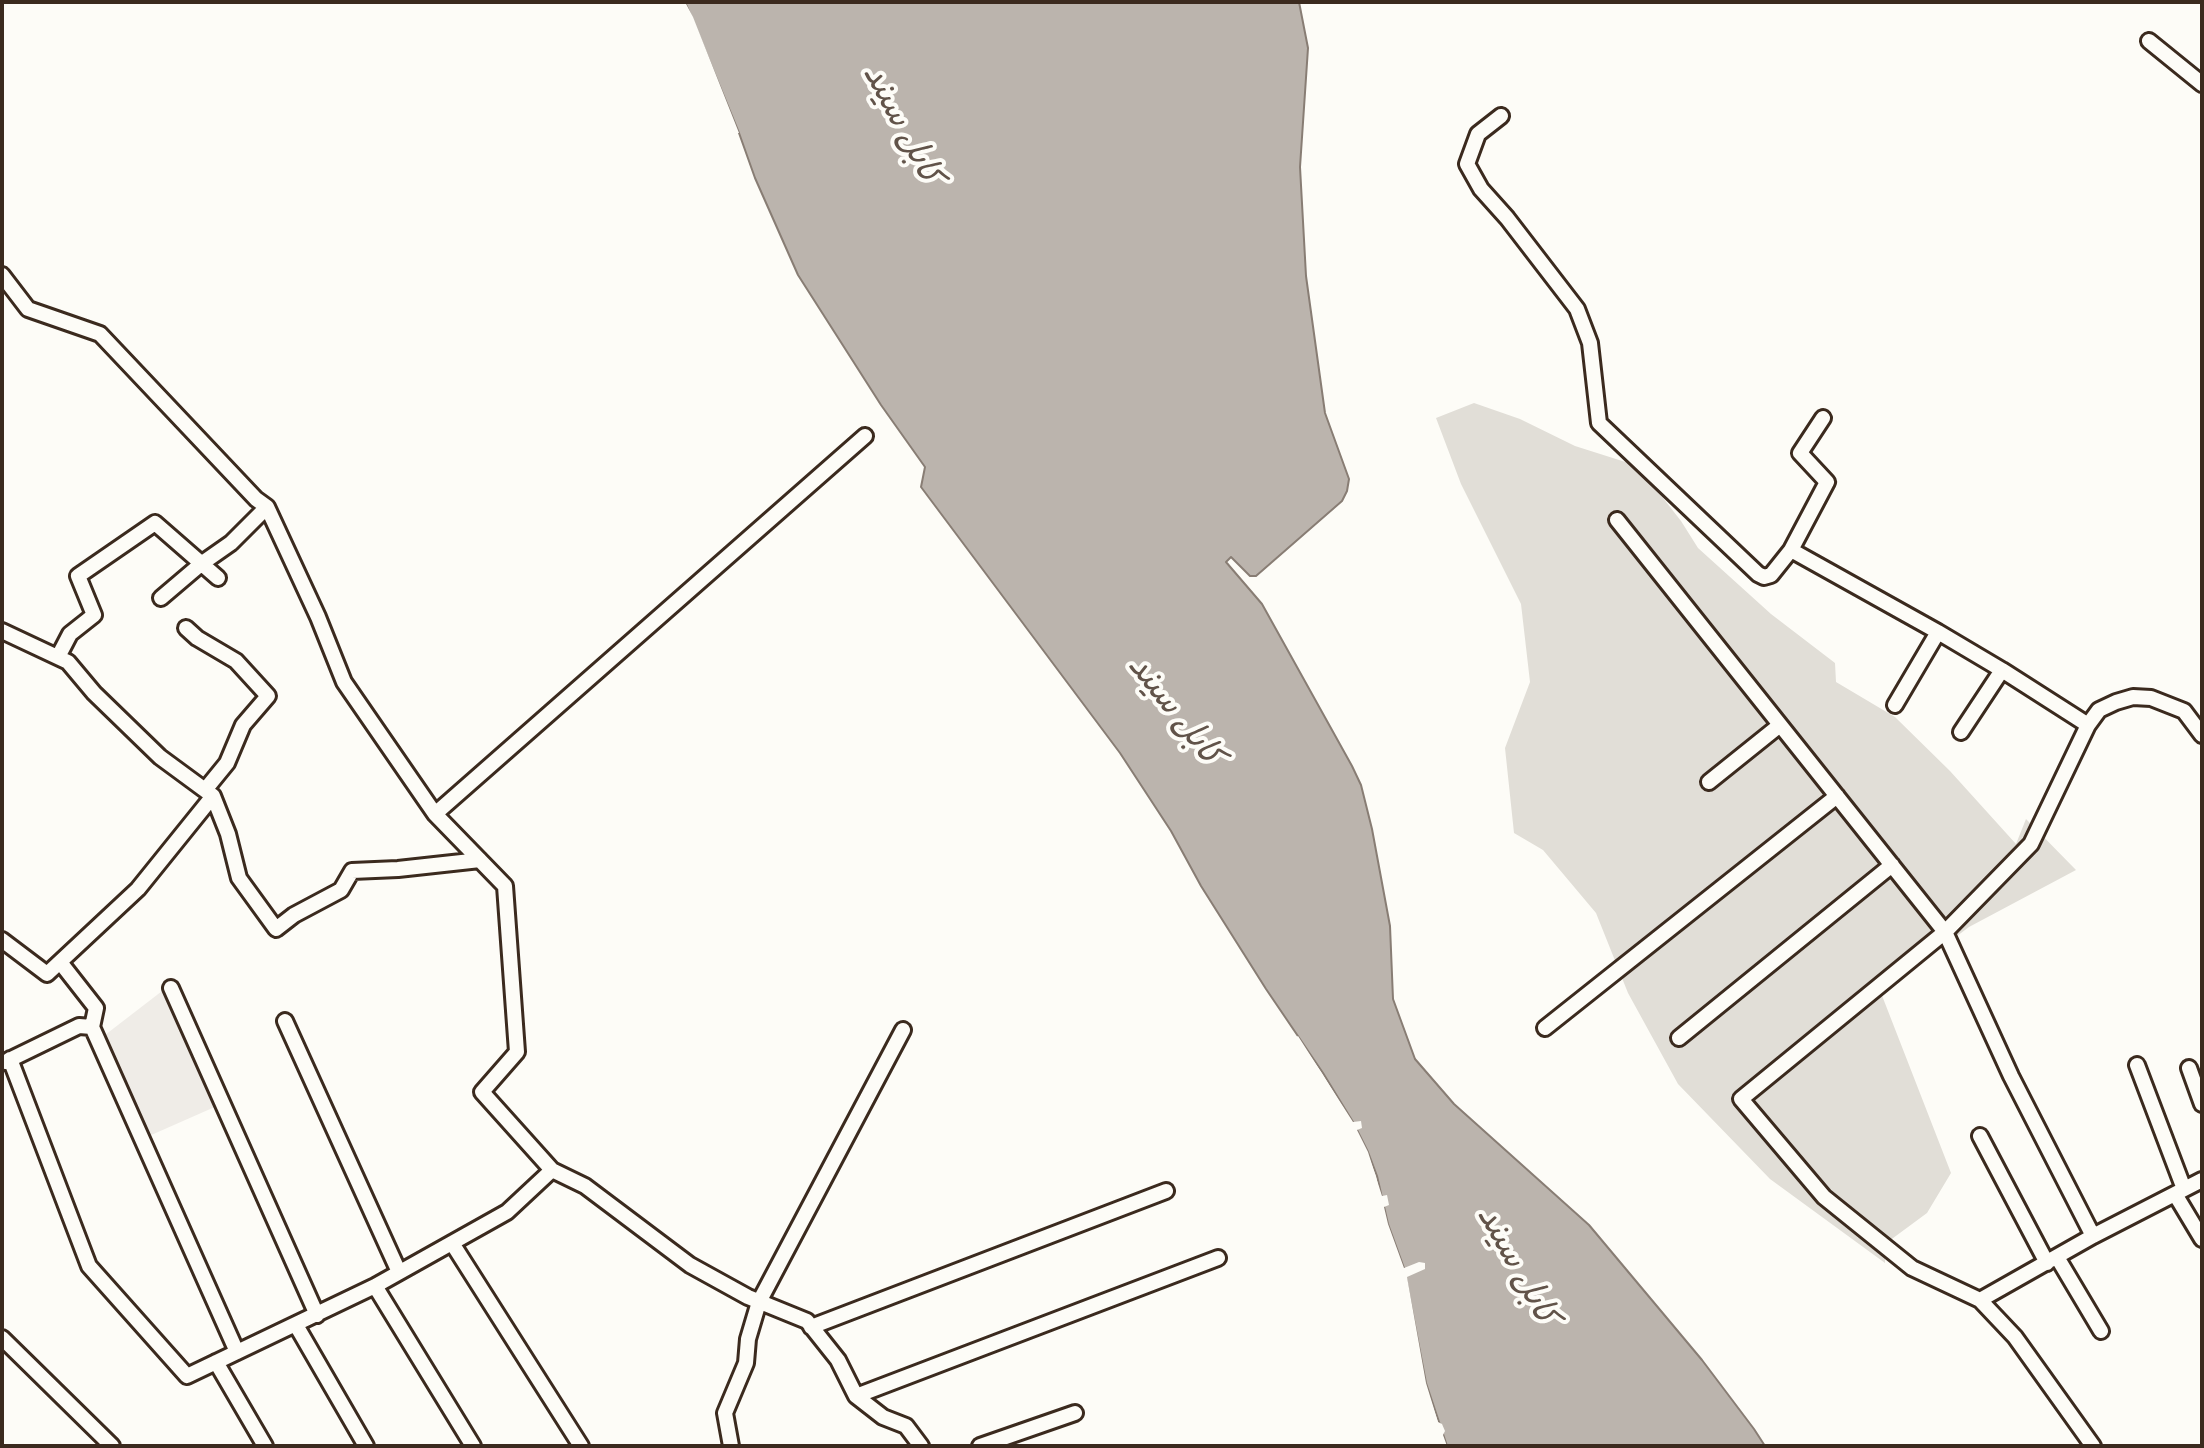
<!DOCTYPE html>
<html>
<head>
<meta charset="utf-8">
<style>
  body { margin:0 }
  #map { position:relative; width:2204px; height:1448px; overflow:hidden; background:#fdfcf7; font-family:Caveat,sans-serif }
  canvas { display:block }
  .frame { position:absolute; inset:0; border:4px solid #3b2a1e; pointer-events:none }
</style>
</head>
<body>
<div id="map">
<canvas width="2204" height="1448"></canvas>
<div class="frame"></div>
</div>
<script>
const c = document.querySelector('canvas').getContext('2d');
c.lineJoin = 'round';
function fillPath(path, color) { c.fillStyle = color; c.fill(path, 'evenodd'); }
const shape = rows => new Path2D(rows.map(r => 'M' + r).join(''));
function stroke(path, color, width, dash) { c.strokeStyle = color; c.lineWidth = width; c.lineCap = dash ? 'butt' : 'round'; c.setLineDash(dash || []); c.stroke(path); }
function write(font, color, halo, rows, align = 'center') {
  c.font = font + ' Caveat,"Playpen Sans Arabic",sans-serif'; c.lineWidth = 8; c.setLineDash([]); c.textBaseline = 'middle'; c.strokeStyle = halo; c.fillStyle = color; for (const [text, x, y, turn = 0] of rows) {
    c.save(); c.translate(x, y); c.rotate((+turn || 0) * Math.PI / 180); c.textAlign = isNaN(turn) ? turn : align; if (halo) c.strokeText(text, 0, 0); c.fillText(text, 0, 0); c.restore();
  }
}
fillPath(shape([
  [166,988,217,1106,149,1136,105,1035]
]), '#efece7');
fillPath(shape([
  [1474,403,1520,419,1575,446,1638,466,1681,521,1698,548,1771,614,1835,663,1836,682,1895,717,1950,771,2016,844,2026,819,2076,870,1969,927,1881,993,1951,1173,1927,1213,1885,1244,1885,1263,1770,1179,1678,1084,1628,993,1596,913,1543,850,1514,833,1505,748,1530,682,1521,604,1461,484,1436,418]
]), '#e1ded7');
const water = shape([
  [685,2,1299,2,1308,48,1300,167,1306,276,1325,413,1349,479,1347,491,1342,501,1256,576,1250,576,1231,557,1226,562,1262,604,1352,766,1361,785,1372,829,1390,926,1393,999,1415,1059,1454,1104,1589,1225,1702,1360,1754,1429,1765,1446,1447,1446,1426,1383,1404,1268,1388,1224,1377,1176,1368,1152,1353,1122,1323,1073,1266,989,1201,886,1171,831,1120,753,921,487,925,467,881,405,798,275,755,178,739,133,685,2]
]);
fillPath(water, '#bbb4ad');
stroke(water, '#887d74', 2);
fillPath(shape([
  [681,2,685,2,693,17,739,133,735,133],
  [1298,1036,1353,1122,1361,1121,1362,1128,1357,1130,1368,1152,1382,1196,1387,1195,1389,1205,1384,1207,1388,1224,1404,1268,1419,1262,1425,1263,1425,1269,1407,1277,1426,1383,1438,1422,1442,1424,1445,1431,1443,1435,1447,1446,1443,1446,1440,1440,1422,1384,1403,1278,1384,1226,1373,1177,1365,1153,1350,1124,1295,1038]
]), '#fdfcf7');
const minor = shape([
  [2149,41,2202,84],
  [1501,116,1478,134,1467,164,1481,189,1507,218,1577,309,1590,343,1599,423,1758,574,1764,577,1771,575,1791,550,1938,632,2002,670,2088,725,2099,710,2116,702,2133,697,2151,698,2184,711,2202,735],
  [2,275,28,309,100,334,256,499,267,507,318,617,344,682,435,814,505,886,517,1052,482,1092,552,1170,585,1186,690,1265,748,1297,807,1321,838,1360,856,1396,883,1417,906,1426,921,1446],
  [1617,520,1945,932,2011,1076,2093,1236],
  [1791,550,1827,482,1800,453,1823,418],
  [161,598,201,564,231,543,267,507],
  [186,628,197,638,236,661,268,696,243,725,227,763,205,790],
  [2,631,68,662,94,693,160,757,213,796],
  [58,657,70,634,94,615,78,576,155,523,218,578],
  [1895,705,1938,632],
  [2088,725,2031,844,1945,932,1741,1099,1824,1197,1912,1268,1980,1300,2015,1337,2093,1446],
  [1961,732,2002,670],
  [1709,782,1780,725],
  [435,814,865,436],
  [2,940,47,974,138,889,213,796,228,834,239,878,276,929,294,915,341,890,352,871,398,869,480,860],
  [60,962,96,1008,92,1027,237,1352],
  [171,988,317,1315],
  [285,1021,399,1272],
  [1545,1028,1837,796],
  [1679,1038,1892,865],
  [10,1059,89,1266,187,1376,375,1286,507,1212,552,1170],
  [5,1062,79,1026,92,1027],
  [2137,1065,2184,1189],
  [2189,1068,2202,1104],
  [1980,1136,2047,1263],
  [2175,1194,2202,1239],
  [452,1243,581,1446],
  [2057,1257,2101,1331],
  [375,1286,473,1446],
  [1980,1300,2093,1236,2202,1180],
  [296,1325,366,1446],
  [811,1327,1166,1191],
  [2,1338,112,1446],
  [216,1362,265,1446],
  [856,1396,1218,1258],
  [731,1446,725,1413,746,1363,748,1339,759,1302,903,1030],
  [980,1446,1075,1413]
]);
stroke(minor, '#3b2a1e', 20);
stroke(minor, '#fdfcf7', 14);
write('italic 34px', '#615349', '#fdfcf7', [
  ["کابل سيند",902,125,62],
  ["کابل سيند",1175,711,52],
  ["کابل سيند",1517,1266,61]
]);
</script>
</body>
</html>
